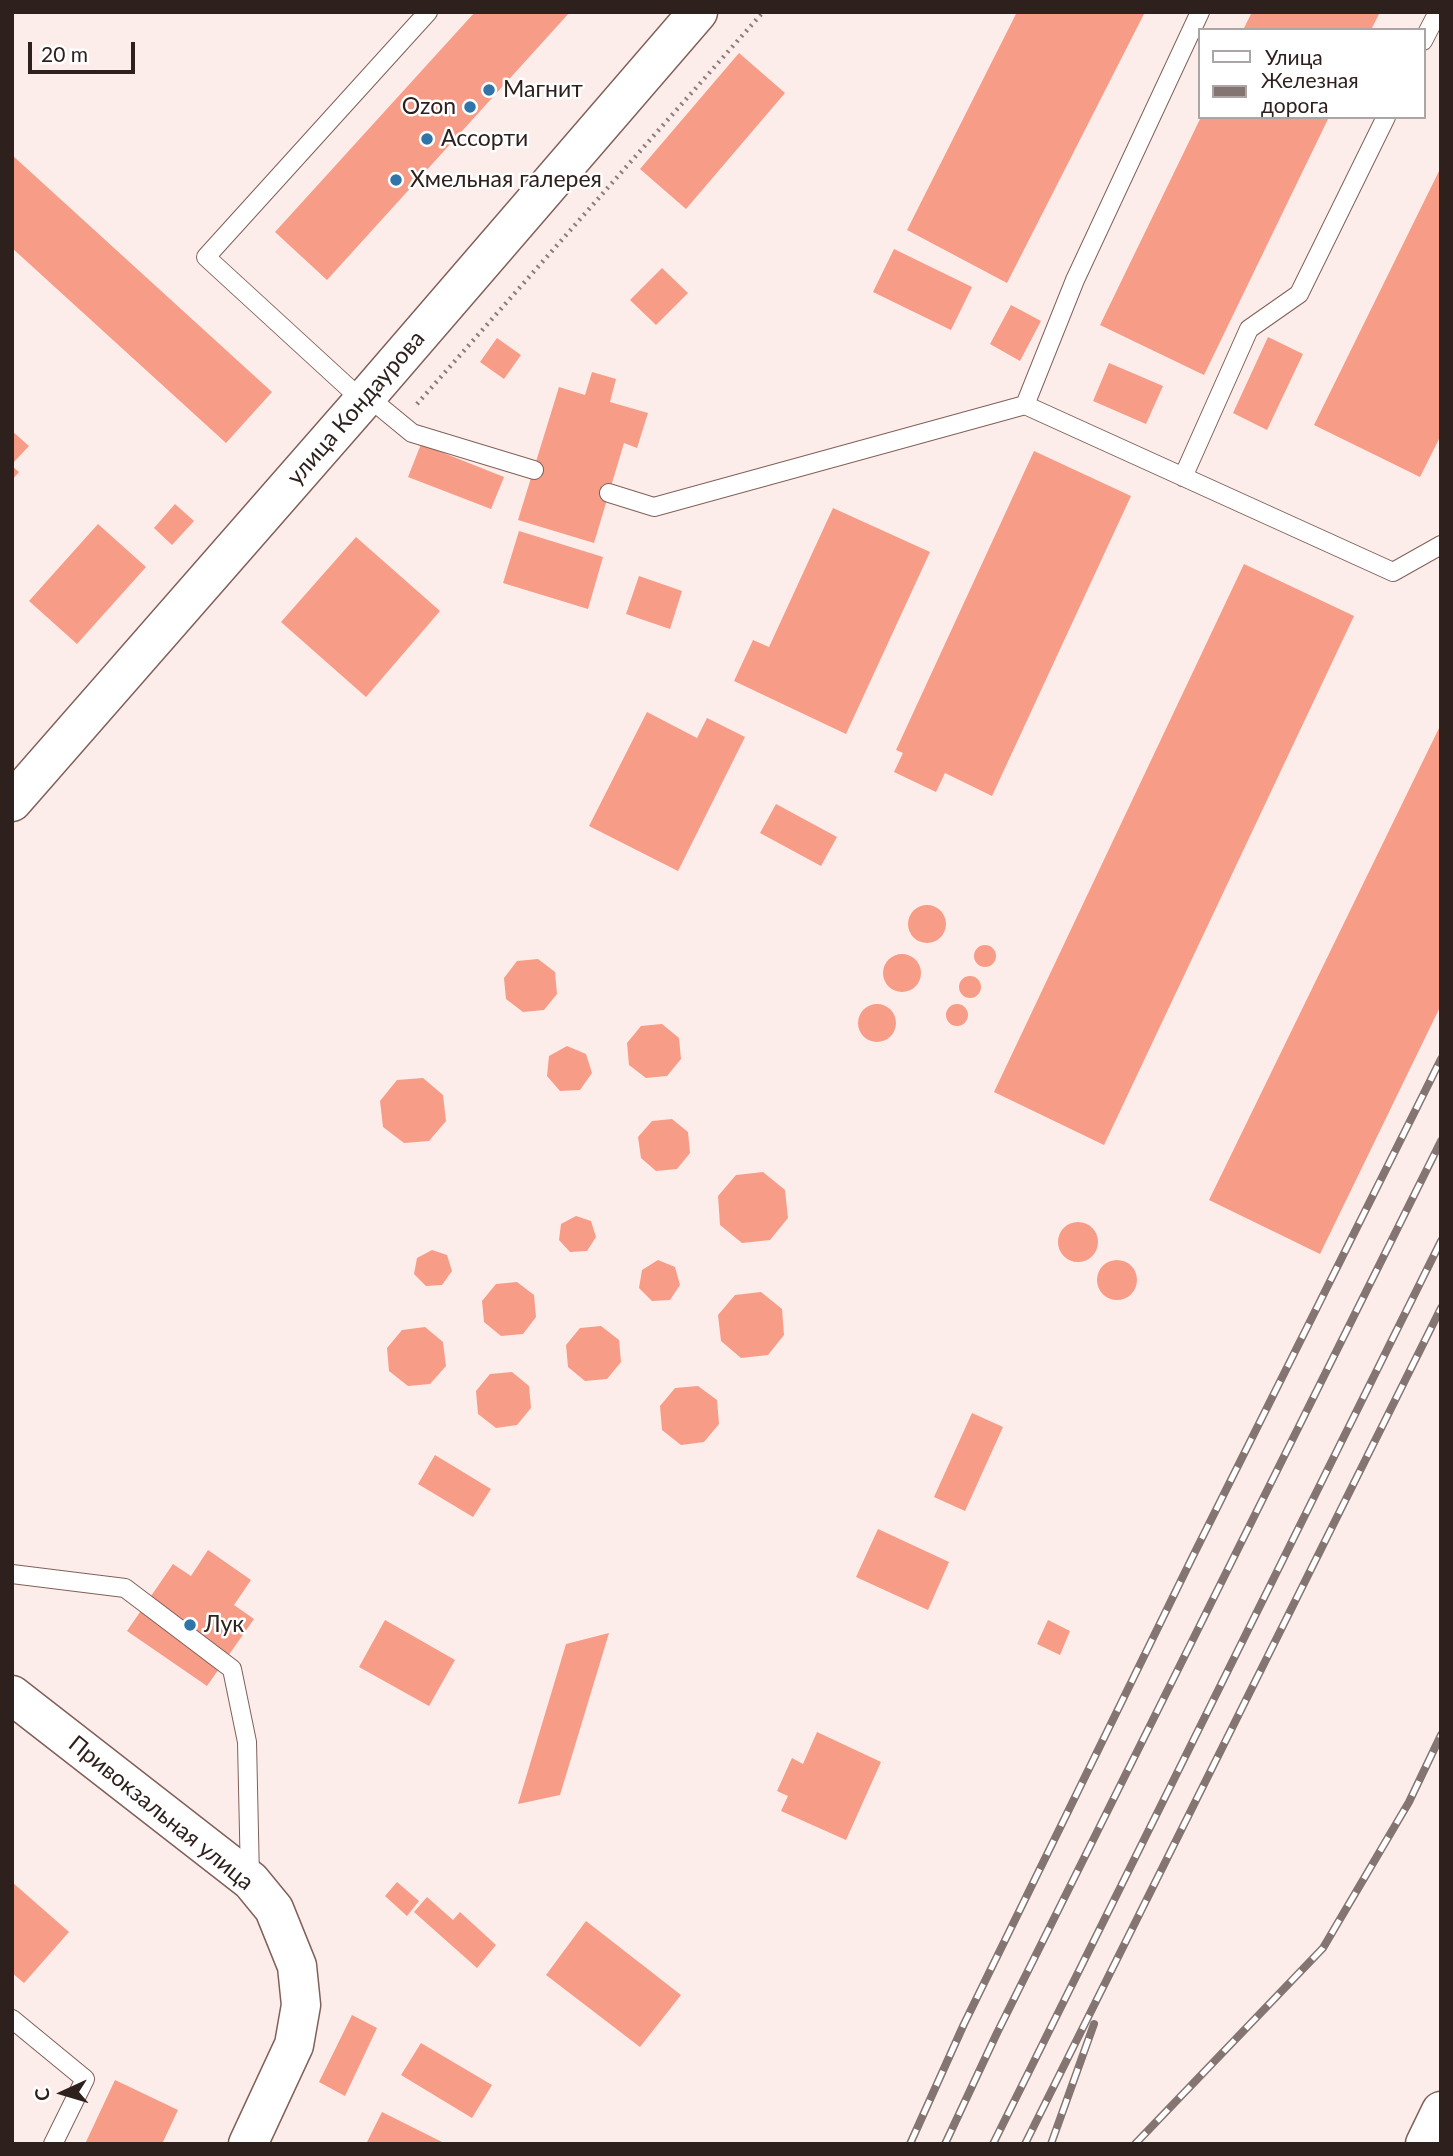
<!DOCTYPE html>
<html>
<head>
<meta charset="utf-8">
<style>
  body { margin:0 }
  #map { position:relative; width:1453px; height:2156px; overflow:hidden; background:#fdedea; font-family:Lato,sans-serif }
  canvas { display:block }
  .frame { position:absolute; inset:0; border:14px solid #2e201d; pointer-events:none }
  .legend { position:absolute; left:1198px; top:28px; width:228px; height:91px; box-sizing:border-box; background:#fff; border:2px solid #aba6a5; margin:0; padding:9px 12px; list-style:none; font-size:21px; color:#2e201d }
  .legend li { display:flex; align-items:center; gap:14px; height:35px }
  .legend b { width:35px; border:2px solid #aba6a5 }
  .north { position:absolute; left:28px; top:2058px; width:70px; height:70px; -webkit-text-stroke:5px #fff; paint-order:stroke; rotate:266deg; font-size:19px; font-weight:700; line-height:28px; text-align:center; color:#2e201d }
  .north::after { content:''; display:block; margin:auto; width:24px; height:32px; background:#2e201d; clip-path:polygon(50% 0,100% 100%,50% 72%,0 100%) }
  .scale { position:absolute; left:28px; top:42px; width:107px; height:32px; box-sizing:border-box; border:4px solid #2e201d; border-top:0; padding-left:9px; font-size:21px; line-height:24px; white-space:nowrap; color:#2e201d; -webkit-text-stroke:5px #fff; paint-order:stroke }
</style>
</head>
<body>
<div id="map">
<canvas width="1453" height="2156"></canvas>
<div class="frame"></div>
<ul class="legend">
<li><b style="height:9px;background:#fff"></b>Улица</li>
<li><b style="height:9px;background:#847572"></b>Железная дорога</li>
</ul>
<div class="north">С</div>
<div class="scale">20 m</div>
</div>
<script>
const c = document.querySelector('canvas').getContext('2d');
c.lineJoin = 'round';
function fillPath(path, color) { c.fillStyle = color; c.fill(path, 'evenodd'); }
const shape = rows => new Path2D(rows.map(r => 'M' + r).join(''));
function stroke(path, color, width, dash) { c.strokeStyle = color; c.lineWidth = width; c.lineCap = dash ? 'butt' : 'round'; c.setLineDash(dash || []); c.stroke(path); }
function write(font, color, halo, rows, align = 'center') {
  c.font = font + ' Lato,sans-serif'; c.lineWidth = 5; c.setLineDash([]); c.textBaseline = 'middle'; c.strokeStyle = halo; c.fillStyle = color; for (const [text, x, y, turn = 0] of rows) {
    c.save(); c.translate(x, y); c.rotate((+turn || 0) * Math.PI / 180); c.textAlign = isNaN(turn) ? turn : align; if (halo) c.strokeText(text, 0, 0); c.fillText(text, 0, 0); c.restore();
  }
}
fillPath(shape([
  [475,12,570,12,327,280,275,232],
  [1017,12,1145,12,1007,283,907,230],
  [1252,12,1380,12,1371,30,1243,30],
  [739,53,785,93,686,209,640,169],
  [1201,117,1329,117,1204,375,1100,325],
  [12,155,272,392,226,443,12,248],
  [1441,167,1441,435,1420,477,1314,425],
  [894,249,972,287,951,330,873,292],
  [662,268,688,293,656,325,630,300],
  [1011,305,1041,321,1020,361,990,344],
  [1268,337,1303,354,1267,430,1233,413],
  [497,338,521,355,504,379,480,362],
  [1109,363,1163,386,1146,424,1093,401],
  [592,372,616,379,610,402,648,413,637,448,624,443,594,543,518,520,559,387,585,395],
  [12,431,29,446,12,464],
  [421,444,504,477,491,509,408,477],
  [1034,451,1131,496,992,796,945,773,936,792,894,772,903,753,896,750],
  [12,466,19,472,12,480],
  [175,504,194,521,172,545,154,528],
  [833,508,930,552,846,734,734,681,753,640,769,647],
  [98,524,146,567,77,644,29,601],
  [519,531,603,557,588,609,503,583],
  [356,537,440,611,366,697,281,622],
  [1244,564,1354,616,1104,1145,994,1092],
  [639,576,682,591,670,629,626,614],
  [647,712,697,738,707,718,745,737,678,871,589,826],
  [1441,724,1441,1005,1320,1254,1209,1200],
  [776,804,837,837,821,866,760,833],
  '908 924a19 19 0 1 1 38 0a19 19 0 1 1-38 0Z',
  '974 956a11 11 0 1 1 22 0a11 11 0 1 1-22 0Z',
  '883 973a19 19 0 1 1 38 0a19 19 0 1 1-38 0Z',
  [538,959,555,972,557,994,544,1010,523,1012,506,999,504,978,517,961],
  '959 987a11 11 0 1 1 22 0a11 11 0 1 1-22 0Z',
  '946 1015a11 11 0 1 1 22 0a11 11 0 1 1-22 0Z',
  '858 1023a19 19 0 1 1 38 0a19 19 0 1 1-38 0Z',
  [662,1024,679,1038,681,1059,667,1076,646,1078,629,1065,627,1043,641,1026],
  [567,1046,586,1054,592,1073,580,1090,560,1091,547,1076,549,1056],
  [423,1078,443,1095,446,1121,429,1141,404,1143,383,1127,380,1101,397,1080],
  [672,1119,688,1132,690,1153,677,1169,656,1171,641,1158,638,1137,652,1121],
  [763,1172,785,1190,788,1218,770,1240,742,1243,720,1225,718,1196,736,1175],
  [576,1216,591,1221,596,1237,587,1251,570,1252,559,1240,561,1224],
  '1058 1242a20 20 0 1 1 40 0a20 20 0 1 1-40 0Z',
  [432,1250,447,1255,452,1271,442,1285,426,1286,414,1274,417,1258],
  [658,1260,675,1267,680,1285,670,1300,652,1301,639,1288,642,1270],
  '1097 1280a20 20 0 1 1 40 0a20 20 0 1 1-40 0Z',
  [517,1282,534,1295,536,1317,523,1334,501,1336,484,1322,482,1301,496,1284],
  [761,1292,782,1309,784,1335,768,1355,741,1358,721,1341,718,1315,735,1295],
  [601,1326,619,1340,621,1362,607,1379,585,1381,568,1367,566,1345,580,1328],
  [425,1327,443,1342,446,1366,430,1384,408,1386,389,1371,387,1348,402,1330],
  [512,1372,529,1386,531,1408,517,1425,496,1428,478,1414,476,1391,490,1374],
  [698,1386,717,1400,719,1424,704,1442,681,1445,662,1430,660,1406,675,1388],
  [972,1413,1003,1427,965,1511,934,1497],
  [435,1455,491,1489,473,1517,418,1484],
  [878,1529,949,1562,928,1610,856,1577],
  [208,1550,251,1580,234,1605,254,1619,207,1686,127,1631,173,1564,191,1576],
  [385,1620,455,1660,429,1706,359,1667],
  [1048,1620,1070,1631,1060,1655,1037,1644],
  [609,1633,560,1795,518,1804,566,1644],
  [817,1732,881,1762,846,1840,781,1811,788,1796,777,1791,792,1758,803,1764],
  [12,1882,69,1932,24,1983,12,1973],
  [397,1882,419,1901,407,1916,385,1896],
  [427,1897,453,1920,460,1912,496,1945,477,1968,414,1912],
  [586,1921,681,1995,640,2047,546,1975],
  [352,2015,377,2028,345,2096,319,2082],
  [421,2043,492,2085,472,2118,401,2075],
  [115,2080,178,2110,162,2144,85,2144],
  [382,2112,446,2144,366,2144]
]), '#f79c86');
const service = shape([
  [1423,41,1438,12],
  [367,396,412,433,534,470],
  [363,401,206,257,428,12],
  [1025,405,1075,280,1200,12],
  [1183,477,1249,329,1299,294,1386,117],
  [609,493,654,507,1025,405,1393,572,1441,545],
  [12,1574,125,1588,232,1669,247,1742,250,1878],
  [12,2019,85,2079,53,2144]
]);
const tertiary = shape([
  [12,802,367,396,698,12],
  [12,1695,251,1881,274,1909,297,1966,301,2005,294,2045,248,2144]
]);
const secondary = shape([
  [1425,2144,1441,2111]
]);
stroke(service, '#816059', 20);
stroke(tertiary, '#816059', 41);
stroke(secondary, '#816059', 41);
stroke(shape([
  [417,404,763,12]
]), '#8c7d7a', 4.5, [2, 5]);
stroke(service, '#fff', 18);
stroke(tertiary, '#fff', 38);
stroke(secondary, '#fff', 38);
const rail = shape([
  [910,2144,964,2024,1193,1556,1441,1059],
  [945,2144,997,2033,1441,1141],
  [993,2144,1441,1241],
  [1025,2144,1441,1308],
  [1051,2144,1094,2024],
  [1135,2144,1323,1948,1409,1802,1441,1735]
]);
stroke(rail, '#847572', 8);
stroke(rail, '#fff', 5, [16]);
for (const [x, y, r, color] of [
  [489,90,7,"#2f75aa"],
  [470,107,7,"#2f75aa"],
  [427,139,7,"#2f75aa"],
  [396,180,7,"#2f75aa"],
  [190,1625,7,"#2f75aa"]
]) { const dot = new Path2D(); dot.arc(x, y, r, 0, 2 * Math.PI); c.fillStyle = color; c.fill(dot); stroke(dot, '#fff', 2.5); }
write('23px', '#2e201d', '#fff', [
  ["Магнит",503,90],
  ["Ozon",456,107,"right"],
  ["Ассорти",441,139],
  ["Хмельная галерея",410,180],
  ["Лук",204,1625]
], 'left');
write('23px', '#2e201d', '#fff', [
  ["улица Кондаурова",356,408,-49],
  ["Привокзальная улица",161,1813,39]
]);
</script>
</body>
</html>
